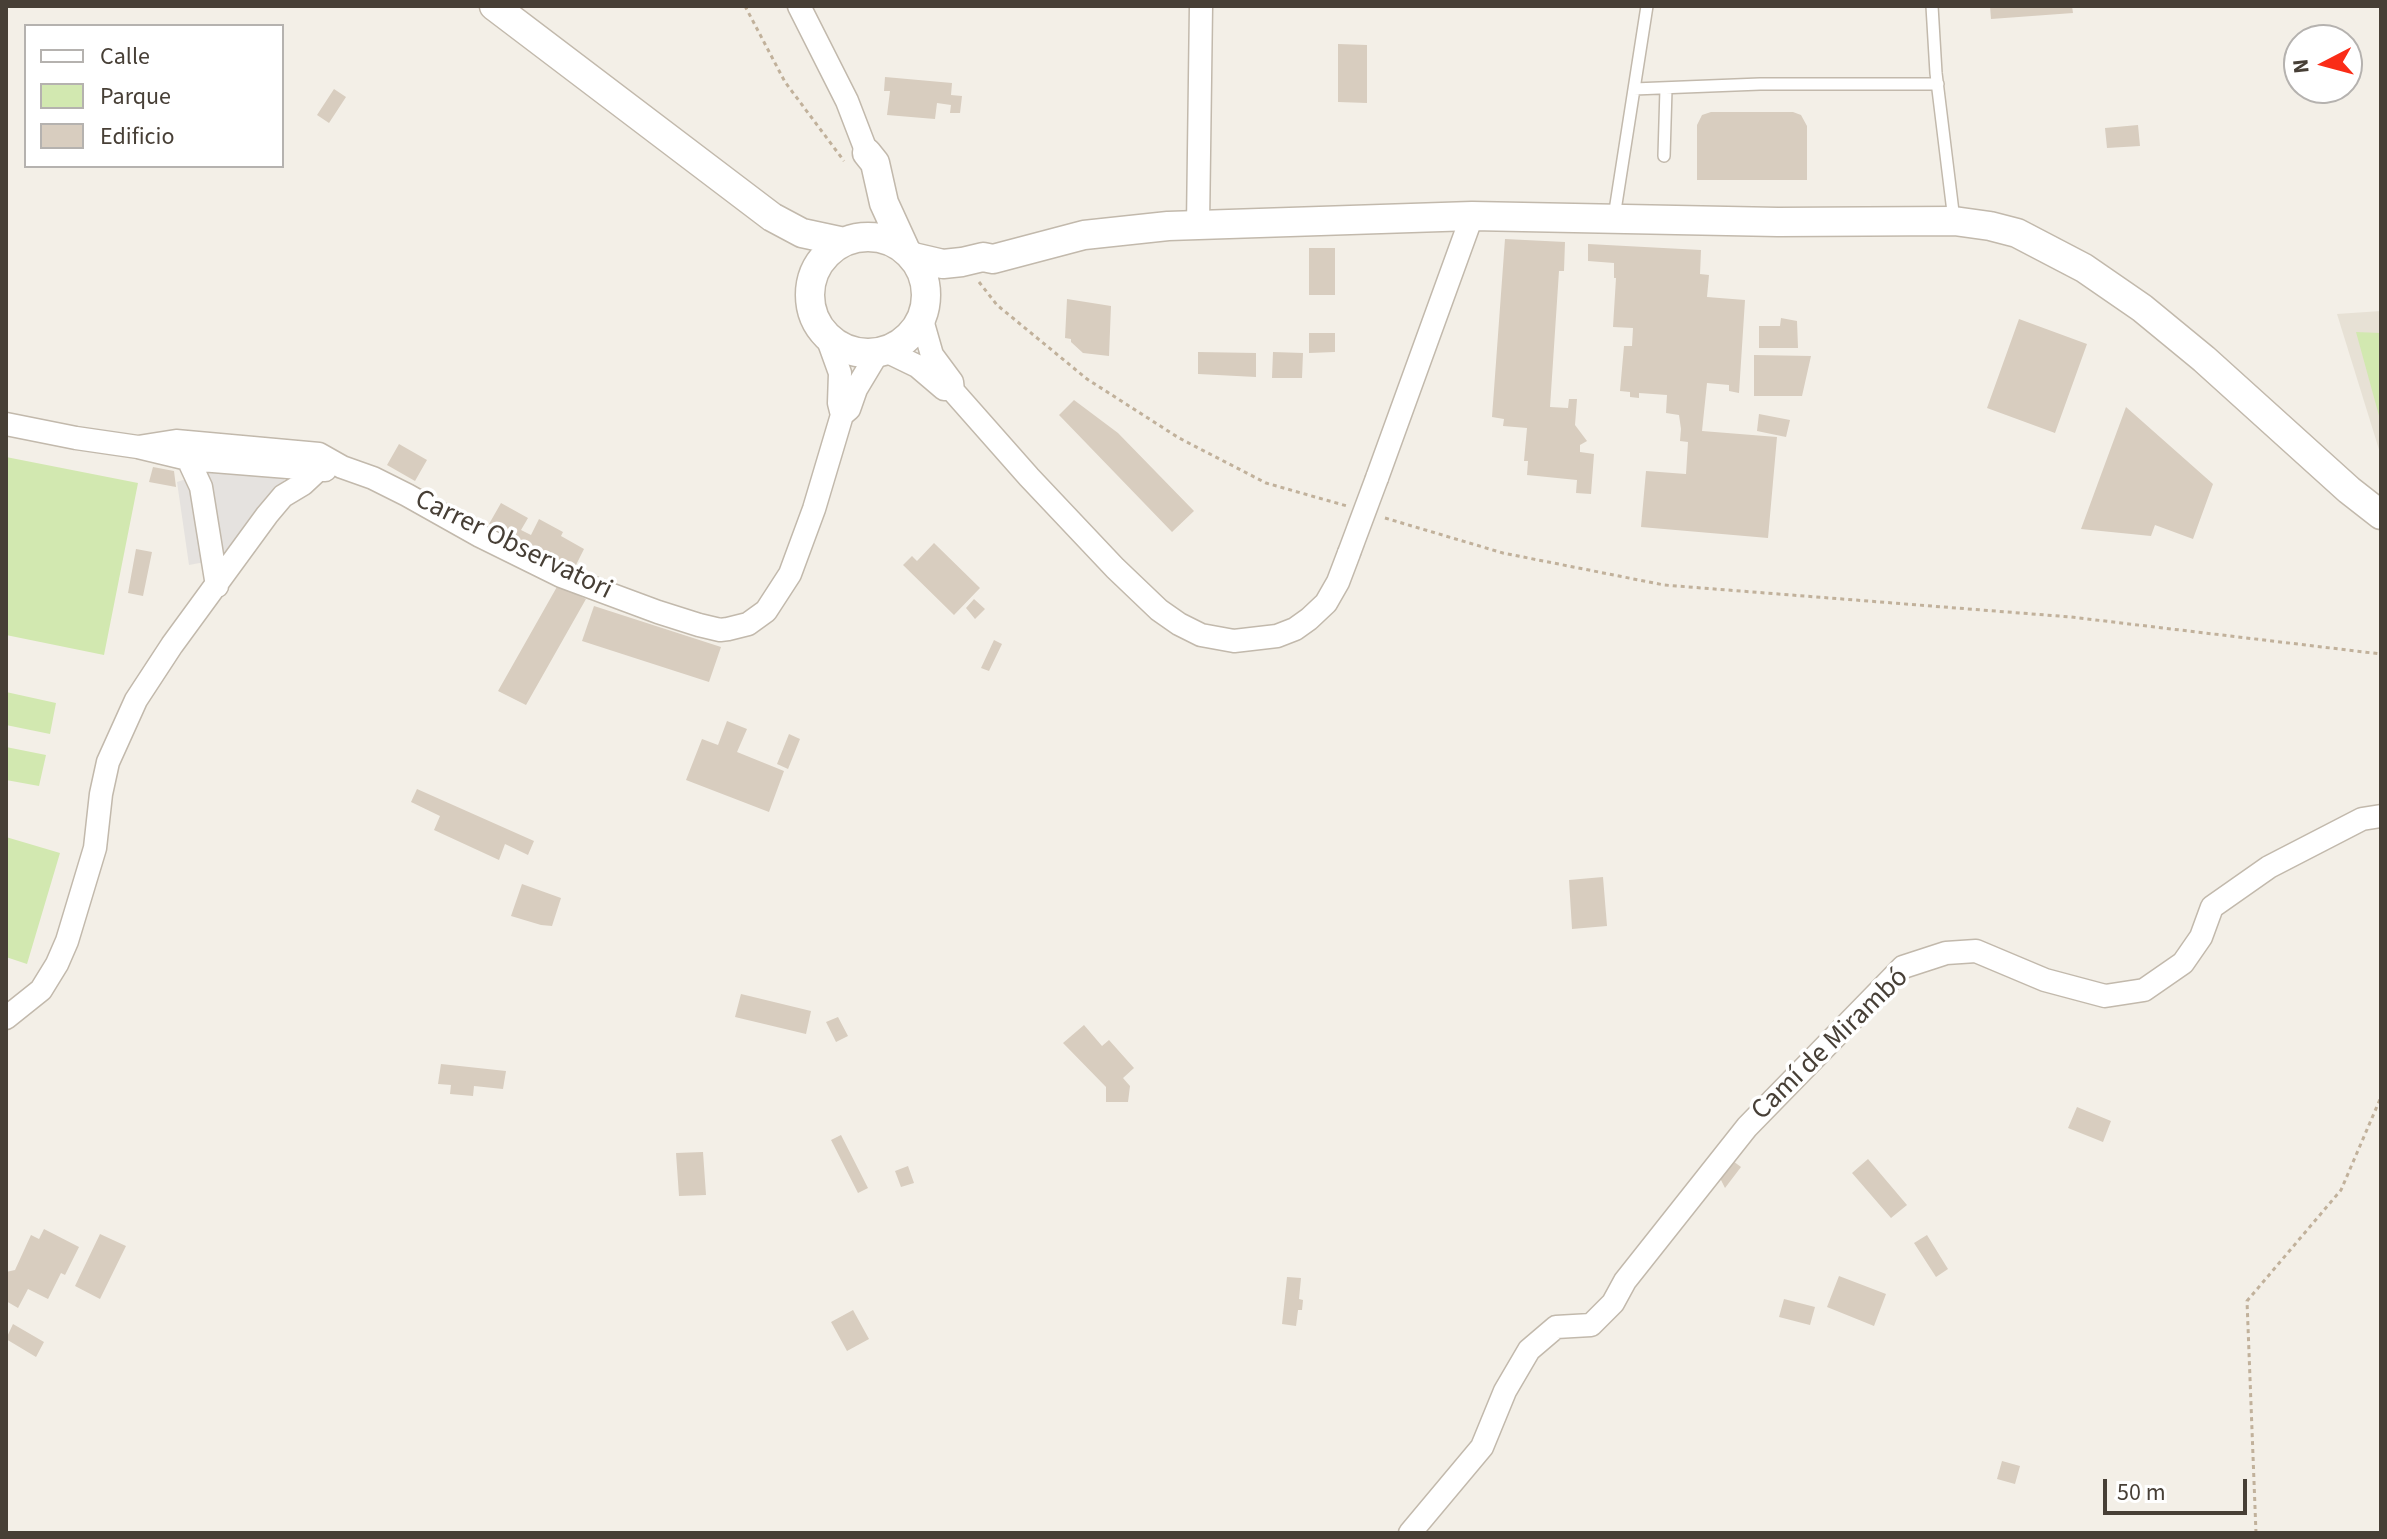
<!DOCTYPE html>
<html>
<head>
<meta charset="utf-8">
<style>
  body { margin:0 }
  #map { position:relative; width:2387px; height:1539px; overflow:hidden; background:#f3efe7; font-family:"Source Sans 3",sans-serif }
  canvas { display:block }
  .frame { position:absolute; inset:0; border:8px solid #473f36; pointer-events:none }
  .legend { position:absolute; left:24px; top:24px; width:260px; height:144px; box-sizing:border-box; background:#fff; border:2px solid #b5b2af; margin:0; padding:10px 14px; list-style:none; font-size:24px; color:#473f36 }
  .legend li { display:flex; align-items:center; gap:16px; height:40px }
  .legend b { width:40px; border:2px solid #b5b2af }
  .north { position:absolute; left:2283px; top:24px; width:80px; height:80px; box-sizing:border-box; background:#fff; border:2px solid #b5b2af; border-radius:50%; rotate:264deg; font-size:22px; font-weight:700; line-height:32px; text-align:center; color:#473f36 }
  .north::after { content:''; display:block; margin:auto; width:28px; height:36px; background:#fa2c17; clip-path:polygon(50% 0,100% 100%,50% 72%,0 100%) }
  .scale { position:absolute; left:2103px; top:1479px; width:144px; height:36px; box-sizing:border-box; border:4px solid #473f36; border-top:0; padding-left:10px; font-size:24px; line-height:28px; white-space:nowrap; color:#473f36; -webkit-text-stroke:6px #fff; paint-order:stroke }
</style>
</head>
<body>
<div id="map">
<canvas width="2387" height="1539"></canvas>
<div class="frame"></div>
<ul class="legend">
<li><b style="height:10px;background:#fff"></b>Calle</li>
<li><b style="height:22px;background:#d2e8b0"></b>Parque</li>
<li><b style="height:22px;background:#d8cdbf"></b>Edificio</li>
</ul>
<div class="north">N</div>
<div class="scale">50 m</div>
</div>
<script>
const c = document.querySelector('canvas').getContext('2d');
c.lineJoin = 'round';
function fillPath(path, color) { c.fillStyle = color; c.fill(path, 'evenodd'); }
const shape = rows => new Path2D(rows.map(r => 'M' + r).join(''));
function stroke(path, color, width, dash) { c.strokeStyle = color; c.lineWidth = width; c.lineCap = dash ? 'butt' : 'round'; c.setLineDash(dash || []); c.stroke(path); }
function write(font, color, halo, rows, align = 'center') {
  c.font = font + ' "Source Sans 3",sans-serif'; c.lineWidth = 7; c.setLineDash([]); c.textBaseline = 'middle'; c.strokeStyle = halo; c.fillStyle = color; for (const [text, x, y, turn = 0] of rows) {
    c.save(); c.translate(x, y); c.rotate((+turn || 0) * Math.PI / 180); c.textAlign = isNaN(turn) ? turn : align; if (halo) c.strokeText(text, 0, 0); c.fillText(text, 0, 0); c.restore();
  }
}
fillPath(shape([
  [2381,311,2381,456,2337,314]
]), '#e7e1d5');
fillPath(shape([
  [2356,332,2381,333,2381,423],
  [6,457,138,483,104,655,6,635],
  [6,692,56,703,50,734,6,725],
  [6,747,46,755,39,786,6,780],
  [6,837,60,853,27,964,6,957]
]), '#d2e8b0');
fillPath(shape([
  [217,469,282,474,285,482,234,547,205,562,189,565,177,482]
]), '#e5e2df');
fillPath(shape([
  [1990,6,2072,6,2073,13,1991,19],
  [1338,44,1367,45,1367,103,1338,102],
  [885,77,952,83,951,95,962,96,960,113,950,113,951,105,937,103,935,119,887,115,890,91,884,91],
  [334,89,346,97,329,123,317,115],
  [1711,112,1793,112,1801,115,1807,126,1807,180,1697,180,1697,125,1702,115],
  [2138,125,2140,146,2107,148,2105,128],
  [1505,239,1565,242,1564,271,1559,271,1550,407,1568,408,1569,399,1577,399,1575,425,1587,441,1580,445,1580,452,1594,454,1591,494,1576,493,1577,480,1527,475,1528,461,1524,461,1527,428,1503,426,1504,419,1492,417],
  [1588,244,1701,250,1700,274,1709,275,1707,297,1745,300,1739,393,1729,391,1729,385,1707,383,1702,431,1777,437,1768,538,1641,527,1646,471,1686,474,1688,442,1680,441,1681,429,1679,415,1666,413,1667,395,1639,393,1639,398,1630,397,1630,392,1620,391,1624,346,1632,346,1633,328,1613,327,1616,278,1614,278,1614,263,1588,261],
  [1309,248,1335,248,1335,295,1309,295],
  [1067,299,1111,306,1109,356,1083,353,1071,342,1071,339,1065,338],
  [1781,318,1797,321,1798,348,1759,348,1759,326,1780,326],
  [2019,319,2087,344,2055,433,1987,408],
  [1309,333,1335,333,1335,352,1309,353],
  [1198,352,1256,353,1256,377,1198,374],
  [1273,352,1303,353,1302,378,1272,378],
  [1754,355,1811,356,1802,396,1754,396],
  [1074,400,1118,433,1194,511,1172,532,1059,415],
  [2126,407,2213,484,2193,539,2155,525,2151,536,2081,529],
  [1759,414,1790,420,1786,437,1757,431],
  [399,444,427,460,415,481,387,465],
  [153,467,174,471,176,487,149,482],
  [501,503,528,518,521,530,531,535,539,519,563,532,561,536,584,549,574,569,489,524],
  [934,543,980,588,954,615,903,565,912,556,917,561],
  [136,549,152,552,143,596,128,593],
  [558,585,586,599,526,705,498,691],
  [974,599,985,609,975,619,966,608],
  [594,606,721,647,709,682,582,641],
  [994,640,1002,644,989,671,981,668],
  [727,721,747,729,737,752,784,771,769,812,686,780,702,739,718,745],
  [789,734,800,739,788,769,777,764],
  [417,789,534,841,528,855,505,844,499,860,434,830,440,816,411,802],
  [1603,877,1607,926,1572,929,1569,880],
  [522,884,561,898,552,926,541,925,511,916],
  [741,994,811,1011,806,1034,735,1017],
  [838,1017,848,1036,836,1042,826,1022],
  [1084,1025,1102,1046,1109,1040,1134,1068,1123,1078,1130,1086,1128,1102,1106,1102,1106,1087,1063,1043],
  [441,1064,506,1071,503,1089,474,1086,473,1096,450,1094,451,1085,438,1084],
  [2077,1107,2111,1121,2103,1142,2068,1128],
  [841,1135,868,1188,858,1193,831,1140],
  [703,1152,706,1195,679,1196,676,1153],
  [1868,1159,1907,1205,1891,1218,1852,1173],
  [1733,1161,1741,1167,1725,1188,1720,1178],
  [908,1166,914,1183,901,1187,895,1171],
  [44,1229,79,1247,65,1275,61,1273,48,1299,28,1289,18,1308,6,1301,6,1272,15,1270,31,1235,39,1239],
  [100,1234,126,1246,100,1299,75,1286],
  [1927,1235,1948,1269,1936,1277,1914,1243],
  [1839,1276,1886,1294,1874,1326,1827,1307],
  [1287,1277,1301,1278,1299,1299,1303,1300,1302,1310,1298,1310,1296,1326,1282,1324],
  [1784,1299,1815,1307,1810,1325,1779,1317],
  [853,1310,869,1339,847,1351,831,1322],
  [13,1324,44,1342,36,1357,6,1339],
  [2002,1461,2020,1466,2015,1484,1997,1479]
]), '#d8cdbf');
const service = shape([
  [1932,6,1936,73,1954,220],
  [1634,89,1760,84,1938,84],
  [1664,156,1666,89],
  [1614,217,1647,6]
]);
const minor = shape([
  [799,6,847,101,867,153],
  [1198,225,1201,6],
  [922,320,932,355,952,382,953,391,1029,477,1115,568,1159,610,1179,624,1201,635,1234,641,1277,636,1295,629,1309,619,1326,603,1338,582,1349,553],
  [827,337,840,373,839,403,842,415],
  [886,351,917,366,944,389],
  [6,424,76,438,138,447,188,459,325,470],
  [138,447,176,441,319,454,342,467,373,478,407,495,480,536,561,576,658,612,699,625,720,630,728,629,748,624,766,611,790,574,814,509,842,415,849,409,856,389,877,354],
  [188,459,201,487,217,586],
  [1377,478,1472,216],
  [6,1018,41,990,57,964,67,941,95,848,101,794,108,762,136,700,172,645,267,515,283,496,303,484,318,470],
  [1410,1533,1482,1447,1505,1391,1529,1350,1556,1327,1591,1325,1613,1303,1625,1281,1747,1127,1903,967,1946,953,1976,951,2045,980,2105,996,2144,990,2183,963,2201,937,2212,907,2269,867,2362,819,2381,816]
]);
const tertiary = shape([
  [494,6,772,217,802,233,844,242],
  [867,153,875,163,884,203,906,251],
  '810 295a58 58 0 1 1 116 0a58 58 0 1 1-116 0Z',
  [913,257,943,264,962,262,983,257,993,259,1084,235,1168,226,1472,216,1778,222,1954,221,1990,226,2017,233,2084,268,2142,308,2204,359,2349,490,2381,515]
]);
stroke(service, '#c2b9ac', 14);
stroke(minor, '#c2b9ac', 25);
stroke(tertiary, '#c2b9ac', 31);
stroke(shape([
  [745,6,785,82,844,161],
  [979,282,997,305,1087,379,1179,438,1266,483,1347,506],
  [1385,518,1503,553,1664,585,2071,617,2381,654],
  [2256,1533,2247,1301,2341,1190,2381,1097]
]), '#c1b19b', 3, [4, 4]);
stroke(service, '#fff', 11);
stroke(minor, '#fff', 22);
stroke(tertiary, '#fff', 28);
const minorBridge = shape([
  [1349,553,1377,478]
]);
stroke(minorBridge, '#c2b9ac', 25, []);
stroke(minorBridge, '#fff', 22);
write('28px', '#473f36', '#fff', [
  ["Carrer Observatori",513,546,26],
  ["Camí de Mirambó",1831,1045,-44]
]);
</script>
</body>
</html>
